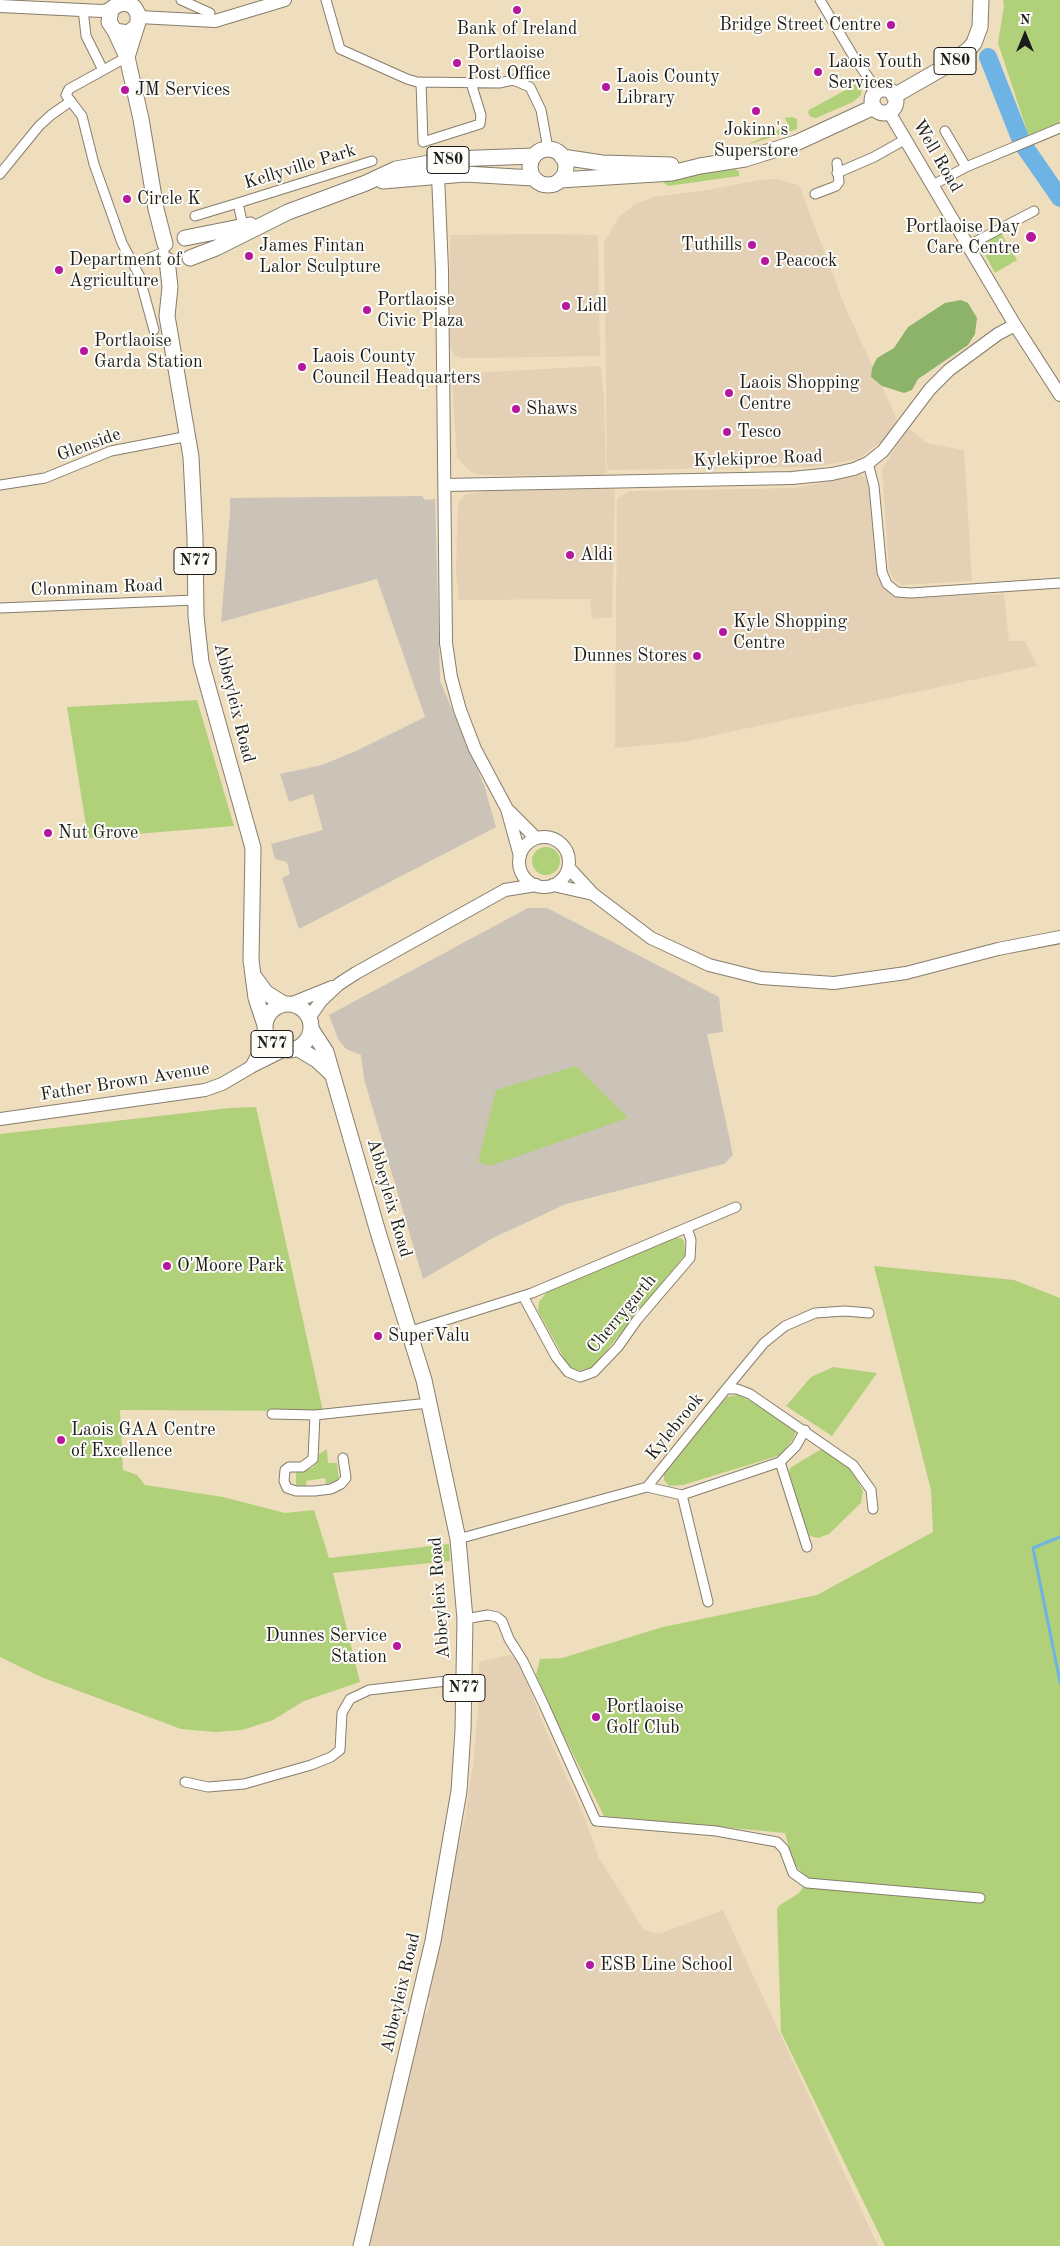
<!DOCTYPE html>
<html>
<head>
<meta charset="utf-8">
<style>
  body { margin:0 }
  #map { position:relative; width:1060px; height:2246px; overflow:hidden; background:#efdebd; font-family:"Old Standard TT",serif }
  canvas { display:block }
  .north { position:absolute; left:1000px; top:10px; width:50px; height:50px; -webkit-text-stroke:4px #fdfcf7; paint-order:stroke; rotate:0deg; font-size:14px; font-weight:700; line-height:20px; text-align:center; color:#1c1c1c }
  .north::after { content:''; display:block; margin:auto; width:18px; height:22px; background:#1c1c1c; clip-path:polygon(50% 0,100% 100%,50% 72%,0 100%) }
</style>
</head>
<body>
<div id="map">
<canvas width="1060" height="2246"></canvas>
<div class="north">N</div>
</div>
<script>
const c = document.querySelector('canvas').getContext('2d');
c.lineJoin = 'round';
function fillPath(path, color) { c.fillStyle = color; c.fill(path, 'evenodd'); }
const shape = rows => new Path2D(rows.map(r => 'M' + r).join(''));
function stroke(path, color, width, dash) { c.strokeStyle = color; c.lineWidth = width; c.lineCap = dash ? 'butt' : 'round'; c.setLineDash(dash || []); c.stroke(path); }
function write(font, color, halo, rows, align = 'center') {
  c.font = font + ' "Old Standard TT",serif'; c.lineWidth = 4; c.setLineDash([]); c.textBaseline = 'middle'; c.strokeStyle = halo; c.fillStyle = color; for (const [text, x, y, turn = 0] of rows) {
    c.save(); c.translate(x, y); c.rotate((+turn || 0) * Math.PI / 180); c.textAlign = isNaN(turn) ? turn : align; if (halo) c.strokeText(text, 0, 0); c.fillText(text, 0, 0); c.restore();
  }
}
fillPath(shape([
  [777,179,799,185,846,309,897,419,890,435,858,459,814,467,607,470,604,242,619,217,635,204,654,197,708,190,759,180],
  [540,234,598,235,600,356,480,358,460,358,454,355,450,347,450,235],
  [597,366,601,368,604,397,606,472,602,476,480,475,471,472,457,458,452,378,454,374],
  [909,428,926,443,964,450,972,581,901,585,894,580,889,570,882,468],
  [862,475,868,482,876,557,892,593,913,598,1004,594,1009,641,1025,641,1037,666,683,742,615,748,617,499,629,491,795,488],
  [615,489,612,617,592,619,590,599,459,600,456,570,458,504,464,495,488,491],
  [509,1655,519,1660,543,1724,585,1818,599,1858,644,1930,659,1934,723,1910,878,2246,367,2246,420,2016,428,2013,431,1999,425,1995,465,1817,473,1765,478,1710,479,1662]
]), '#e4d0b4');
fillPath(shape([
  [422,496,425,500,435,499,440,681,484,785,496,827,299,929,282,878,290,874,287,862,275,859,271,844,323,830,313,794,289,802,280,774,322,765,356,751,425,717,377,579,221,622,230,513,230,498],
  [528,908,547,908,719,997,723,1032,707,1034,733,1155,724,1164,566,1204,493,1238,423,1279,364,1079,361,1055,346,1049,338,1039,329,1015]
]), '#cbc3b8');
fillPath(shape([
  [1003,0,1060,0,1060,124,1029,137,998,43,1004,6],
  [862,81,861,95,853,102,816,118,811,117,808,113,809,110],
  [792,117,797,119,797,129,747,145,788,125,785,118],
  [734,169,739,171,739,176,668,186,664,183,668,177],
  [1001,233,1017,260,995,273,981,247,984,242],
  [197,700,234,826,88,838,67,707],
  '532 861a14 14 0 1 1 28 0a14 14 0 1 1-28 0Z',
  [576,1066,628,1118,490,1166,478,1162,496,1090],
  [256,1107,323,1411,120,1410,123,1470,137,1475,145,1485,223,1497,285,1513,314,1510,329,1558,449,1544,450,1561,333,1573,360,1682,304,1701,273,1720,242,1730,215,1732,181,1729,41,1677,0,1657,0,1134,230,1108],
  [674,1238,681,1238,684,1241,685,1255,679,1262,593,1367,578,1371,569,1367,538,1311,539,1302,546,1293],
  [874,1266,1014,1280,1060,1298,1060,2246,885,2246,781,2032,777,1909,780,1905,799,1893,803,1888,805,1877,793,1862,785,1833,604,1816,563,1734,536,1675,540,1659,562,1658,663,1627,817,1595,933,1532,931,1490],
  [833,1367,877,1373,832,1436,786,1406,811,1377],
  [737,1395,762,1406,797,1429,793,1439,781,1455,683,1485,669,1486,664,1480,664,1472,727,1397],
  [823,1448,850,1467,863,1491,861,1503,829,1534,818,1538,810,1536,805,1526,789,1472,790,1468],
  [327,1449,328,1463,337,1463,339,1481,326,1484,325,1478,306,1481,307,1488,296,1486,296,1471,312,1468,317,1463,319,1454]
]), '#b0d179');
fillPath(shape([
  [961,300,968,303,977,318,975,334,968,345,918,379,912,390,904,393,882,386,871,377,872,368,877,358,894,348,908,327,945,303]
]), '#8cb369');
stroke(shape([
  [1060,1537,1033,1548,1060,1682]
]), '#6db4e4', 3);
stroke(shape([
  [988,57,1022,143,1060,198]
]), '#6db4e4', 18);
const street = shape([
  [181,0,210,13],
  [326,0,340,49,407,79,417,82,499,83,513,80,530,87,541,110,548,149],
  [820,0,855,59,878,91],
  [83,9,86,36,103,70],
  [127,57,69,89,66,95,82,116,94,164,122,243,139,275,154,330],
  [421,82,423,142,480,124,481,115,471,83],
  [945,131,966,167],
  [837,173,874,157,906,139],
  [0,174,39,126,51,115,71,101],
  [933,185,966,167,1060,128],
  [815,194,836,186,839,182,837,163],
  [195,216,238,203],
  [243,226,238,203,372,161],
  [969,245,1034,211],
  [134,264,164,252],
  [868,463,874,486,882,572,887,584,897,592,911,593,1060,583],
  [0,485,45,478,111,451,189,436],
  [0,608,195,600],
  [523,1296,556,1357,568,1372,580,1377,594,1372,618,1347,637,1320,690,1258,691,1240,687,1228],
  [408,1332,532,1293,736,1207],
  [726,1389,764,1343,785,1326,815,1313,845,1311,869,1313],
  [272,1414,315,1415,429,1403],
  [315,1415,313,1459,302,1467,289,1467,285,1470,284,1481,287,1488,296,1491,315,1491,331,1489,341,1484,346,1478,343,1458],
  [780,1462,807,1547],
  [647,1487,682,1495,780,1462,796,1446,805,1430],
  [682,1495,708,1602],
  [458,1539,647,1487,726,1389,737,1389,750,1394,853,1465,871,1490,873,1509],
  [465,1619,488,1615,497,1617,502,1621,509,1639,523,1661,544,1705,596,1821,716,1831,777,1842,784,1849,793,1873,807,1883,980,1898],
  [185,1782,208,1787,244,1784,311,1765,331,1757,340,1750,342,1713,350,1699,369,1690,464,1679]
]);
const secondary = shape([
  [0,6,102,11,111,9],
  [139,17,215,21,285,0],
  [889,112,1015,325,1060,395],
  [438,175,442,270,446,643,451,677,460,710,475,749,507,809,520,856],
  [445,485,792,478,832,474,854,469,868,463,883,451,930,389,949,370,998,334,1015,325],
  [509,811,536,838],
  '519 862a25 25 0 1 1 50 0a25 25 0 1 1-50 0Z',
  [569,868,593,894,651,938,709,965,761,978,834,983,906,973,998,949,1060,937],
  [553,885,593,894],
  [290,1004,332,987],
  [309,1018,321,1001,339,984,356,973,505,890,536,885],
  [251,1067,267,1037],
  [0,1119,205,1090,222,1084,251,1067,285,1050]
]);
const primary = shape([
  [115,31,127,57,141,119,156,209,165,244],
  [127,57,138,22,138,14,134,7,127,3,119,4,111,9,109,22,115,31,128,33,136,27],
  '872 101a12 12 0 1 1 24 0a12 12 0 1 1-24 0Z',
  [894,96,948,65,969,49,974,43,980,27,981,0],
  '530 167a18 18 0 1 1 36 0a18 18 0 1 1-36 0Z',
  [562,157,602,163,671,165],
  [560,180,672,173,700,166,745,159,796,143,874,107],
  [383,181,465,174,533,178],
  [185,238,250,225],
  [190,258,216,248,288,212,366,183,396,169,452,159,534,156],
  [167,260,170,287,167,316,191,457,195,537,196,616,201,662,253,848,251,960,256,998,265,1025],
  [255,978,266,993,284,1004],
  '265 1027a23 23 0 1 1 46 0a23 23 0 1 1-46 0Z',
  [311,1029,326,1052,378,1232,424,1380,458,1539,465,1619,463,1730,459,1791,433,1941,361,2246],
  [297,1048,317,1060,332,1074]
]);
stroke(street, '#867d6c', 11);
stroke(secondary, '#867d6c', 14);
stroke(primary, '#867d6c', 17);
stroke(street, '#fff', 9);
stroke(secondary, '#fff', 12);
stroke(primary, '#fff', 15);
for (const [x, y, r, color] of [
  [517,10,5,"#b5179e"],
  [891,25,5,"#b5179e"],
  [457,63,5,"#b5179e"],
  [818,72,5,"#b5179e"],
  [606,87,5,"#b5179e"],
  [125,90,5,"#b5179e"],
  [756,111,5,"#b5179e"],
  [127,199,5,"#b5179e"],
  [1031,237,6,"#b5179e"],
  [752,245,5,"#b5179e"],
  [249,256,5,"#b5179e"],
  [765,261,5,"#b5179e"],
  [59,270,5,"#b5179e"],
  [566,306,5,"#b5179e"],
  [367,310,5,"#b5179e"],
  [84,351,5,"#b5179e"],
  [302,367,5,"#b5179e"],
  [729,393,5,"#b5179e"],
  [516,409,5,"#b5179e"],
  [727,432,5,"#b5179e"],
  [570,555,5,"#b5179e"],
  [723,632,5,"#b5179e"],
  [697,656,5,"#b5179e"],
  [48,833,5,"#b5179e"],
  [167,1266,5,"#b5179e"],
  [378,1336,5,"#b5179e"],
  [61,1440,5,"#b5179e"],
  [397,1646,5,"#b5179e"],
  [596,1717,5,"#b5179e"],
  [590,1965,5,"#b5179e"]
]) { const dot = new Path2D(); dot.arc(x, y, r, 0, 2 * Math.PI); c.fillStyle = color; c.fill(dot); stroke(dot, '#fdfcf7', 2); }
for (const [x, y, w] of [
  [955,61,42],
  [448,160,42],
  [195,561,42],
  [272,1044,42],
  [464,1688,42]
]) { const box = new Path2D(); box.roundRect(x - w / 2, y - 13.5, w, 27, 4); c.fillStyle = '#fdfcf7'; c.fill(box); stroke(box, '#1c1c1c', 1); }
write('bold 16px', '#1c1c1c', null, [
  ["N80",955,61],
  ["N80",448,160],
  ["N77",195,561],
  ["N77",272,1044],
  ["N77",464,1688]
]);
write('18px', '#1c1c1c', '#fdfcf7', [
  ["Bridge Street Centre",881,25,"right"],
  ["Bank of Ireland",517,29,"center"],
  ["Portlaoise",467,53],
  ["Post Office",467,74],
  ["Laois Youth",828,62],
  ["Services",828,83],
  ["Laois County",616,77],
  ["Library",616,98],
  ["JM Services",135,90],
  ["Jokinn's",756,130,"center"],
  ["Superstore",756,151,"center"],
  ["Circle K",137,199],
  ["Portlaoise Day",1020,227,"right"],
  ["Care Centre",1020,248,"right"],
  ["Tuthills",742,245,"right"],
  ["James Fintan",259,246],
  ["Lalor Sculpture",259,267],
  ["Department of",69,260],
  ["Agriculture",69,281],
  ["Peacock",775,261],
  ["Portlaoise",377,300],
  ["Civic Plaza",377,321],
  ["Lidl",576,306],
  ["Portlaoise",94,341],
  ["Garda Station",94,362],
  ["Laois County",312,357],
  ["Council Headquarters",312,378],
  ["Laois Shopping",739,383],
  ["Centre",739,404],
  ["Shaws",526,409],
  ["Tesco",737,432],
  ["Aldi",580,555],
  ["Kyle Shopping",733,622],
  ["Centre",733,643],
  ["Dunnes Stores",687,656,"right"],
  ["Nut Grove",58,833],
  ["O'Moore Park",177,1266],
  ["SuperValu",388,1336],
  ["Laois GAA Centre",71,1430],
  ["of Excellence",71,1451],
  ["Dunnes Service",387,1636,"right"],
  ["Station",387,1657,"right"],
  ["Portlaoise",606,1707],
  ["Golf Club",606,1728],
  ["ESB Line School",600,1965]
], 'left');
write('18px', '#1c1c1c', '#fdfcf7', [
  ["Well Road",937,156,60],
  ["Kellyville Park",300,167,-17],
  ["Glenside",89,445,-20],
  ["Kylekiproe Road",758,459,-2],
  ["Clonminam Road",97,588,-2],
  ["Abbeyleix Road",234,703,76],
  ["Father Brown Avenue",125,1082,-9],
  ["Abbeyleix Road",389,1198,74],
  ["Cherrygarth",622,1314,-50],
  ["Kylebrook",675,1427,-51],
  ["Abbeyleix Road",440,1598,-94],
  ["Abbeyleix Road",401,1993,-77]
]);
</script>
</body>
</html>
